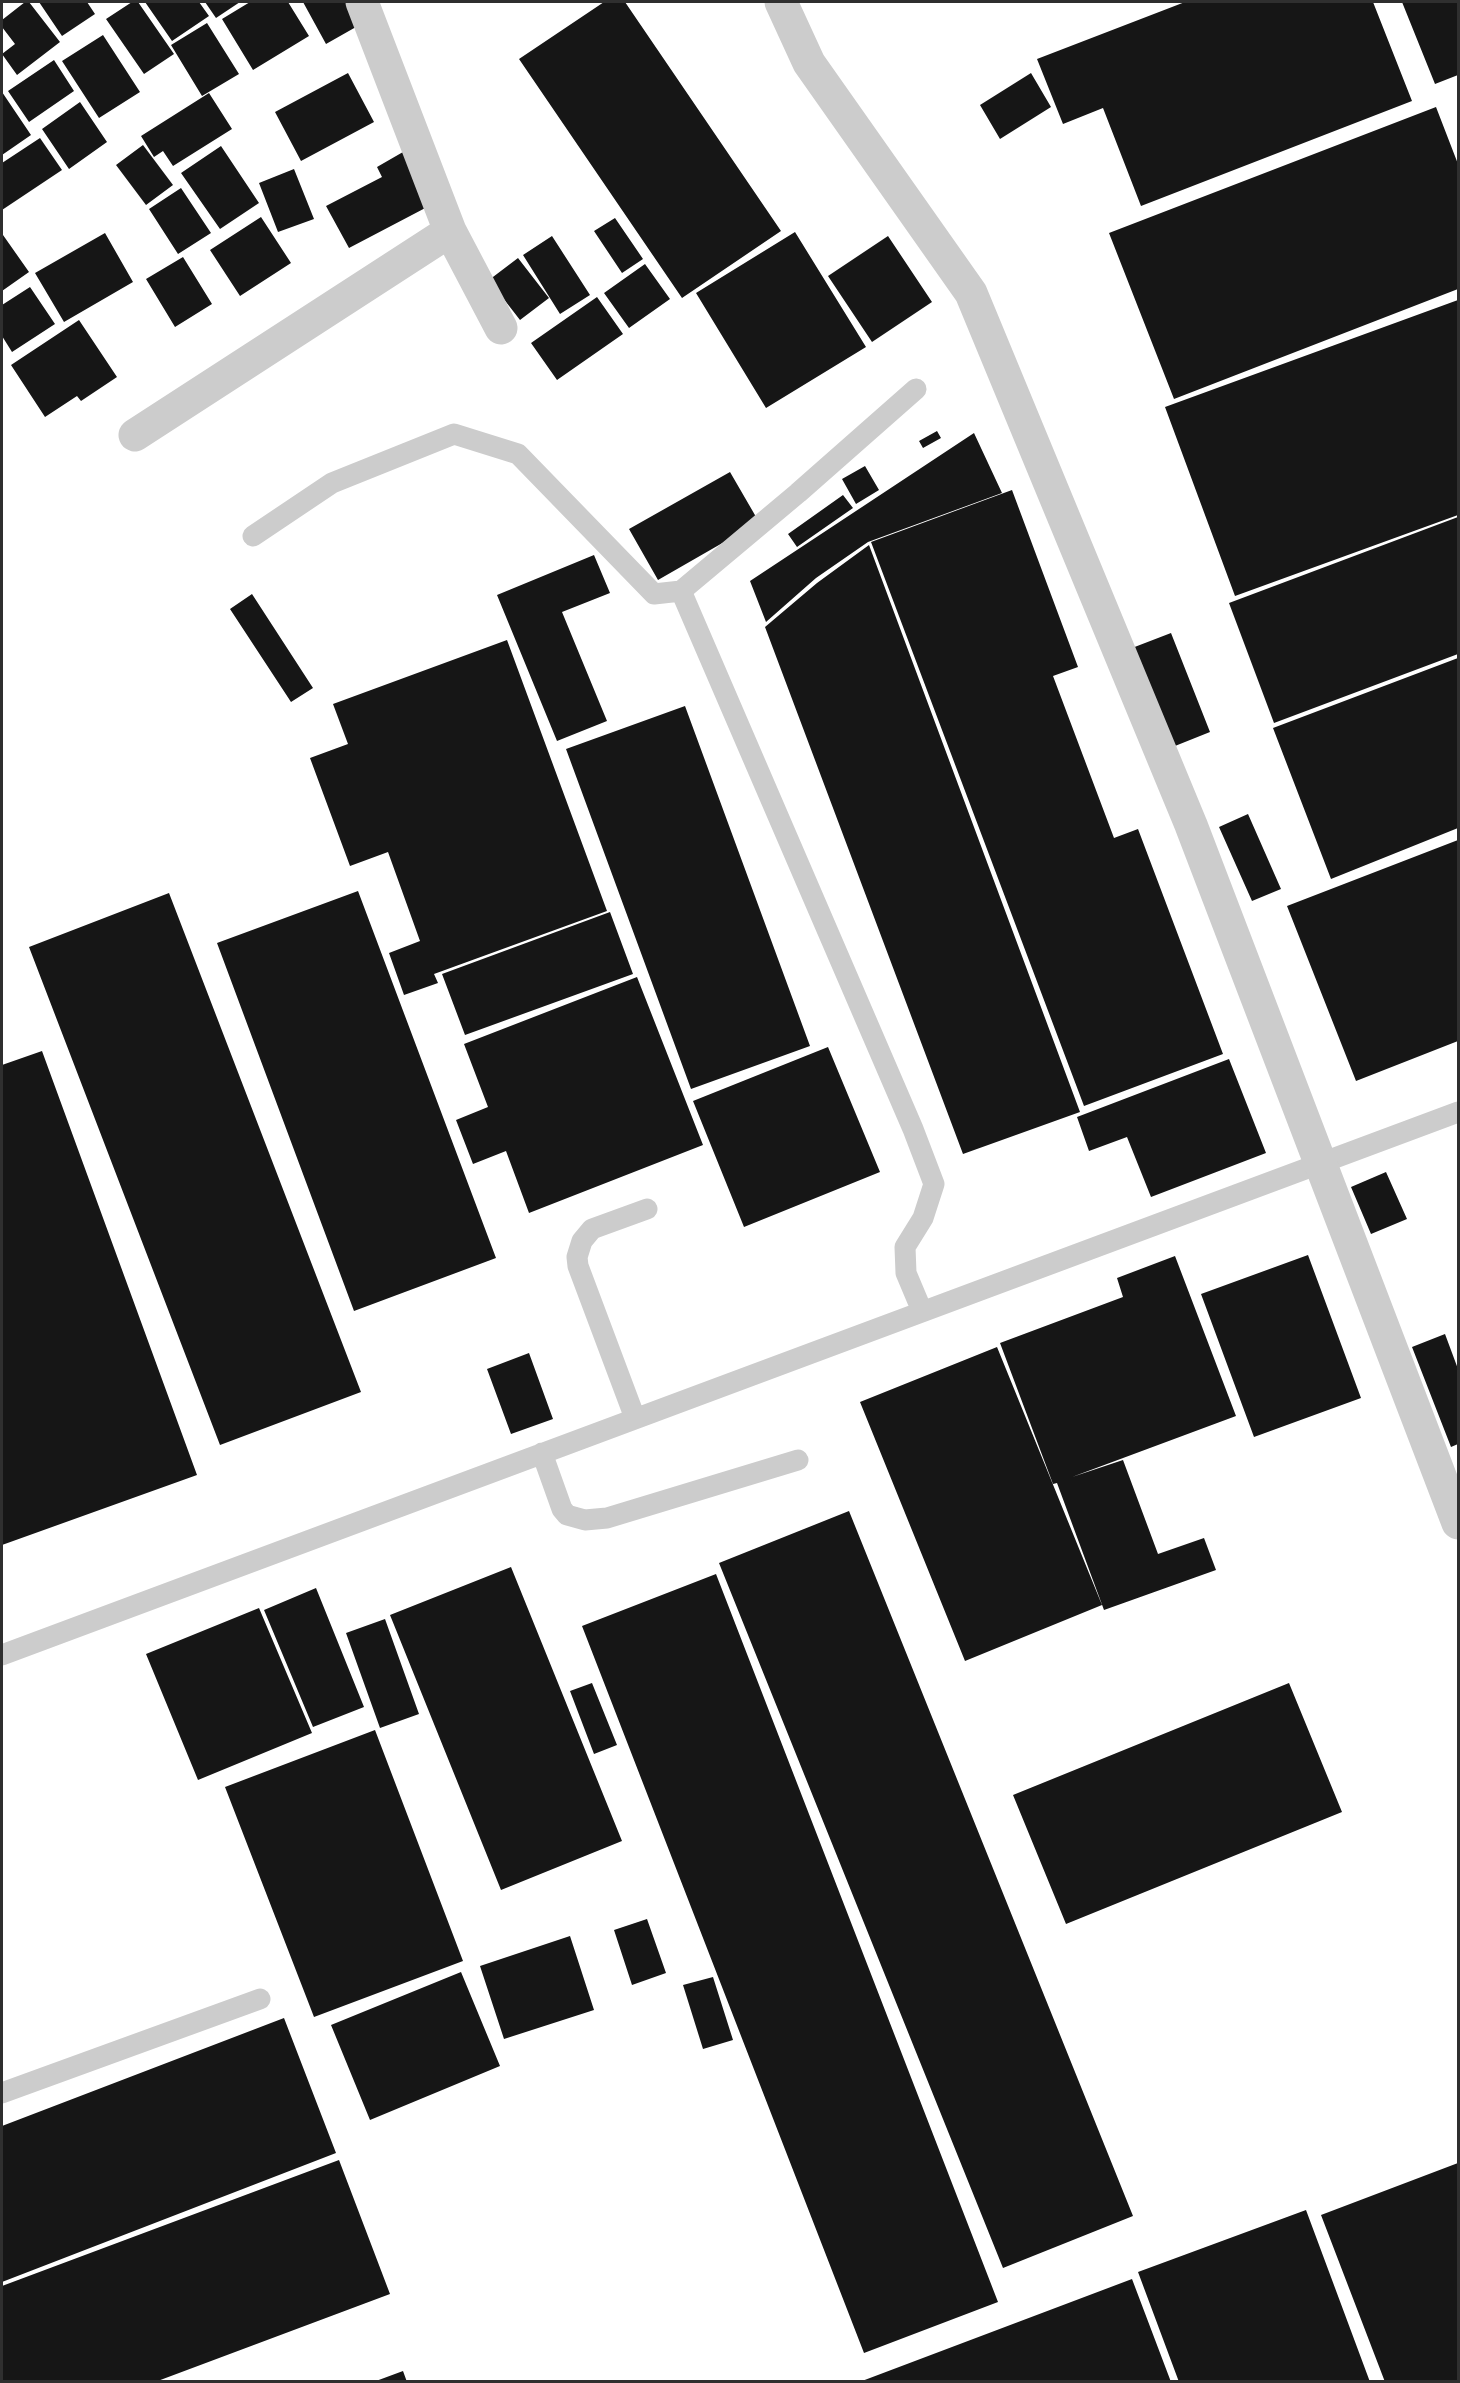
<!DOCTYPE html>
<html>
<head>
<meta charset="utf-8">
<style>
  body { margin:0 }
  #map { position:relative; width:1460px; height:2383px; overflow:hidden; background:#fff; font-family:Rubik,sans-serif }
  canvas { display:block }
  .frame { position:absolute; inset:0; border:3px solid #2f2f2f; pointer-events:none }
</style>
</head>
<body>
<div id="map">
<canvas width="1460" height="2383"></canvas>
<div class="frame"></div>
</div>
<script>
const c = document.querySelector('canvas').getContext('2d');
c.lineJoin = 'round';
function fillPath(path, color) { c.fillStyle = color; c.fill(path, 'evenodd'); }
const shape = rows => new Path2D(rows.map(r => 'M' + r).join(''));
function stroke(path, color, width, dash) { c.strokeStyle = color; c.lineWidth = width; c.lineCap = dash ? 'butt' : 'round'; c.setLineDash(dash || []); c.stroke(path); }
fillPath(shape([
  [25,2,29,2,60,42,17,75,2,54,15,44,2,27,2,20],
  [39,2,87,2,95,14,62,36],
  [132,2,138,2,174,54,144,74,106,19],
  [145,2,199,2,209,16,172,41],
  [205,2,240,2,216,18],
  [250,2,288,2,309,36,253,70,222,19],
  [303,2,351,2,363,23,326,44],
  [604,2,625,2,781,231,682,298,519,59],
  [1185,2,1373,2,1412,101,1141,206,1103,108,1063,124,1037,59],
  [1402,2,1458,2,1458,75,1435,84],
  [207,23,239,74,202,96,171,45],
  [103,35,140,92,99,118,62,61],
  [54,60,74,91,29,122,8,91],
  [348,73,374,122,301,161,275,112],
  [1031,73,1051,107,1000,139,980,105],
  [2,92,31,135,2,155],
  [209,93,232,129,173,166,163,151,154,157,141,136],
  [80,102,107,142,69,169,42,129],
  [1436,107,1458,164,1458,289,1174,399,1109,233],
  [40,138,62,170,2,210,2,163],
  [143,145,173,185,146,205,116,165],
  [221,146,259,203,220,229,181,173],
  [403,152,431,205,349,248,326,206,382,177,377,167],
  [294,169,314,219,278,232,259,183],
  [181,188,211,233,178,254,149,209],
  [261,217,291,263,240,296,210,250],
  [615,218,643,259,622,273,594,231],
  [795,232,866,347,766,408,696,293],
  [105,233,133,282,64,322,35,273],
  [3,235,29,272,2,291,2,237],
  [552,236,590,295,560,314,523,255],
  [888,236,932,302,872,342,828,276],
  [183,257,212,304,175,327,146,279],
  [518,258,549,298,520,320,489,280],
  [645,264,670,299,629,328,604,293],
  [30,287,55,324,12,352,2,336,2,305],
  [597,297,623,334,557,380,531,343],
  [1458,300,1458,515,1235,596,1165,407],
  [79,320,117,377,81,401,77,396,45,417,11,365],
  [937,431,941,438,923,448,919,441],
  [974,433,1002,493,868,542,816,578,766,622,750,581],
  [865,466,879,490,856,504,842,479],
  [730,472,759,522,658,580,629,529],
  [1012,490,1078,667,1053,676,1114,838,1138,829,1223,1054,1084,1106,871,542],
  [843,495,853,508,797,547,788,534],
  [1458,517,1458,654,1274,723,1229,603],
  [869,545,1080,1112,963,1154,765,627,817,583],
  [594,555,610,593,562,612,607,721,557,741,497,595],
  [252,594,313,688,291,702,230,609],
  [1171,633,1210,732,1170,748,1132,648],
  [507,640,607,911,434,974,438,983,404,995,389,953,420,941,388,852,350,866,310,758,348,744,333,704],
  [1458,658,1458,828,1331,879,1273,728],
  [685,706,810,1046,691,1089,566,749],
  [1248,814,1281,889,1252,901,1219,827],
  [1458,840,1458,1041,1356,1081,1287,906],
  [358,891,496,1258,354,1311,217,943],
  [169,893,361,1392,220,1445,29,947],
  [610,912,633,974,465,1035,442,974],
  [637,977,703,1145,529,1213,506,1151,473,1164,456,1120,488,1107,464,1044],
  [828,1047,880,1172,744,1227,693,1101],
  [42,1051,197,1475,2,1545,2,1065],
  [1229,1059,1266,1153,1151,1197,1127,1137,1089,1151,1077,1117],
  [1386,1172,1407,1219,1371,1234,1351,1187],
  [1308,1255,1361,1398,1254,1437,1201,1294],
  [1175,1256,1236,1416,1072,1477,1123,1460,1158,1554,1204,1538,1216,1570,1104,1610,1057,1483,1053,1484,1000,1343,1123,1297,1117,1278],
  [1445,1334,1458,1369,1458,1444,1451,1447,1412,1347],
  [997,1347,1102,1605,965,1661,860,1402],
  [529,1353,553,1419,511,1434,487,1369],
  [849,1511,1133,2216,1003,2268,719,1563],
  [511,1567,622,1841,501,1890,390,1615],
  [716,1574,998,2302,864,2353,582,1626],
  [316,1588,364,1707,313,1727,264,1610],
  [259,1608,312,1733,198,1780,146,1654],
  [385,1619,419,1714,380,1728,346,1633],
  [592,1683,617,1745,594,1754,570,1691],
  [1289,1683,1342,1812,1066,1924,1013,1795],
  [375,1730,463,1961,314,2017,225,1787],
  [647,1919,666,1973,632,1985,614,1930],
  [570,1936,594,2010,504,2039,480,1966],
  [461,1972,500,2066,370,2120,331,2025],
  [713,1977,733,2040,703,2049,683,1985],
  [284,2018,336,2153,2,2282,2,2126],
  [339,2160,390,2294,155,2382,2,2382,2,2286],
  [1458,2163,1458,2382,1385,2382,1321,2215],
  [1306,2210,1370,2382,1179,2382,1138,2272],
  [1132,2279,1171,2382,862,2382,862,2381],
  [403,2371,407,2382,376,2382,376,2381]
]), '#161616');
stroke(shape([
  [916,389,798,493,681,591,913,1129,934,1184,923,1218,905,1247,906,1273,922,1311],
  [253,536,332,483,454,434,518,454,654,594,681,591],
  [635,1418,578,1266,577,1257,582,1241,592,1229,647,1209],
  [542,1453,562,1509,567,1515,585,1520,607,1518,798,1460],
  [2,1655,1458,1112],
  [2,2093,260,1999]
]), '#ccc', 21);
stroke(shape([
  [362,2,450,231,501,328],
  [781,2,809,63,971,293,1191,825,1458,1523],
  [135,435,450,231]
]), '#ccc', 33);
</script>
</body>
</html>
